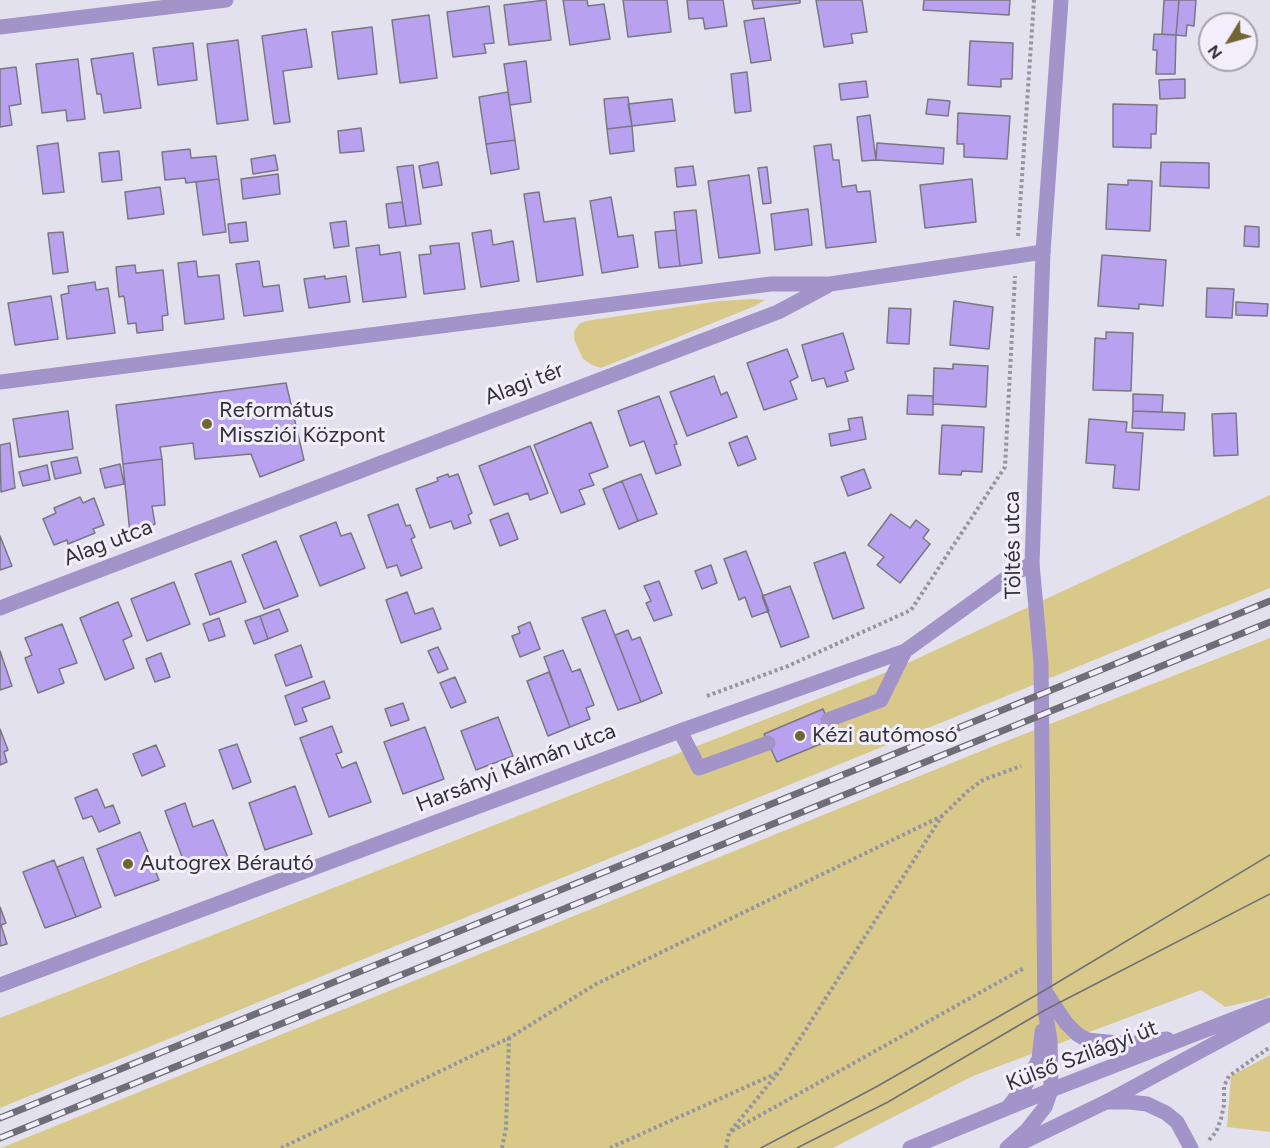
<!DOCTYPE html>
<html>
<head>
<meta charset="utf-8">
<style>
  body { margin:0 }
  #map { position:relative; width:1270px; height:1148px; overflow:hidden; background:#e4e1ef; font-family:Figtree,sans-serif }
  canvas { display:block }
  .north { position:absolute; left:1198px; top:12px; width:60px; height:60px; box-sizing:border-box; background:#f2eefc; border:2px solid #a5a2ad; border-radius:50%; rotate:233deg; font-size:16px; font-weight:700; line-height:24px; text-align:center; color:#323136 }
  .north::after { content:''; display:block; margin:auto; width:21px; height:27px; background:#716532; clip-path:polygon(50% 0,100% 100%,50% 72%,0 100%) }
</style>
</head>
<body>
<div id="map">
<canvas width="1270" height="1148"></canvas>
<div class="north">N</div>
</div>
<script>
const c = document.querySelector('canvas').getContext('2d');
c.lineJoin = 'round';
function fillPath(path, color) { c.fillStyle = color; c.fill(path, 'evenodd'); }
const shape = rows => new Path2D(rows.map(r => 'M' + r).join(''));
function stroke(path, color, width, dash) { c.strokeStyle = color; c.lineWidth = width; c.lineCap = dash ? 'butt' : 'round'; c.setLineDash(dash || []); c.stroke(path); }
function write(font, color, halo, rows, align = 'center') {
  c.font = font + ' Figtree,sans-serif'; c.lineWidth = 6; c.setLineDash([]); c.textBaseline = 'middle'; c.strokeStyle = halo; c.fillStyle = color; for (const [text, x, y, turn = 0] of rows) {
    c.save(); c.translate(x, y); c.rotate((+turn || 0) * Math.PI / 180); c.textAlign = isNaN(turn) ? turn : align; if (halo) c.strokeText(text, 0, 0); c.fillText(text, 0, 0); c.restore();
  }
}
fillPath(shape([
  [754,299,765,300,755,306,601,368,592,365,583,359,574,339,574,332,579,324,586,321,719,301],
  [1270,495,1270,588,0,1108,0,1018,897,668],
  [1270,638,1270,995,1265,998,1225,1007,1201,990,973,1076,833,1148,1,1148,991,747],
  [1270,1055,1270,1132,1227,1127,1231,1076]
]), '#d8c98b');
const building = shape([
  [546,0,551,40,509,45,504,5,546,0],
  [563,0,587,0,588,6,604,4,610,39,570,45,563,0],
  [623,0,667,0,671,32,628,37,623,0],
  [687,0,723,0,727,26,705,29,703,18,689,19,687,0],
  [752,0,800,0,800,3,754,9,752,0],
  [816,0,862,0,867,32,851,34,853,43,824,47,816,0],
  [924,0,1010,0,1009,15,923,10,924,0],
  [1164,0,1179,0,1176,35,1162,34,1164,0],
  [1179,0,1196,0,1194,26,1187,25,1186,36,1176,35,1179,0],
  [489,6,494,43,484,44,486,53,453,57,447,12,489,6],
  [429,15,437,78,400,83,392,20,429,15],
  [764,18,771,60,751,63,744,21,764,18],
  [372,27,377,74,338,79,332,32,372,27],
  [306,29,312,67,283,71,290,122,274,124,262,36,306,29],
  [1154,34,1176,35,1175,74,1156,74,1157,50,1153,50,1154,34],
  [238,40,248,120,217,124,207,44,238,40],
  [970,41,1013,43,1012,79,1001,79,1001,87,968,85,970,41],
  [193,43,197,80,158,85,153,48,193,43],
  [133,53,141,108,104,113,101,94,97,94,91,59,133,53],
  [78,59,85,119,67,121,66,110,42,113,36,64,78,59],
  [526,61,531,102,510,105,504,64,526,61],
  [16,67,21,104,9,106,12,125,0,127,0,69,16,67],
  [747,72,751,111,735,113,731,74,747,72],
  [1185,79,1185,98,1160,99,1159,80,1185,79],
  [866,81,868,97,841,100,839,84,866,81],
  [508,92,515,140,486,144,479,97,508,92],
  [628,97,632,126,607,129,604,99,628,97],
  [672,99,675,121,632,126,628,104,672,99],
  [928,99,950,101,948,116,926,114,928,99],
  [1113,104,1157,105,1156,134,1151,134,1151,148,1113,147,1113,104],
  [958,113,1010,116,1007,159,964,157,964,144,957,144,958,113],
  [870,115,876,160,862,161,857,117,870,115],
  [632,126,634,151,610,154,607,129,632,126],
  [361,128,364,151,340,153,338,131,361,128],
  [515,140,519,169,491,174,486,144,515,140],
  [58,143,64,192,43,194,37,146,58,143],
  [877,143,944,148,943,164,876,160,877,143],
  [831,144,833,160,839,160,842,187,856,185,857,192,870,191,876,242,826,248,814,146,831,144],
  [190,149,191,158,216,156,219,179,186,183,185,178,165,180,162,152,190,149],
  [119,151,122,180,102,182,99,153,119,151],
  [275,155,278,170,253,174,251,159,275,155],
  [438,162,442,185,423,188,419,166,438,162],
  [1161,162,1209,163,1209,188,1160,186,1161,162],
  [413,165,421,224,406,226,397,167,413,165],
  [693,166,696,185,677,187,675,168,693,166],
  [767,167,771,203,763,204,758,168,767,167],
  [278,174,280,194,243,199,241,179,278,174],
  [749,175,760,253,719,258,708,181,749,175],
  [219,179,226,232,203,235,196,182,219,179],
  [972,179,976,222,925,228,920,185,972,179],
  [1128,180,1152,181,1150,231,1106,229,1108,184,1128,185,1128,180],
  [160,187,164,214,128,219,125,192,160,187],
  [539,192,544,222,575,218,583,275,537,282,524,194,539,192],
  [611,197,618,237,633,235,638,267,602,273,590,201,611,197],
  [402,202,406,226,389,228,386,204,402,202],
  [808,209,812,245,775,250,771,214,808,209],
  [696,210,702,263,680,266,674,212,696,210],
  [346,221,349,246,334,248,330,223,346,221],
  [246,222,248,241,230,243,228,224,246,222],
  [1245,226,1259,227,1259,247,1244,246,1245,226],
  [491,230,493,245,513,241,519,281,481,287,472,233,491,230],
  [676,230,680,266,659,268,655,232,676,230],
  [63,232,68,272,53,274,48,233,63,232],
  [459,243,465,289,424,294,419,255,431,254,430,246,459,243],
  [379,245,380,255,400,252,406,297,363,302,356,248,379,245],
  [1102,255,1166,260,1163,306,1139,304,1139,309,1098,306,1102,255],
  [196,261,198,277,219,275,224,319,185,324,178,263,196,261],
  [259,261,263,287,279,285,283,311,244,316,236,264,259,261],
  [135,265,136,273,163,270,168,315,162,316,163,330,137,333,136,323,128,324,124,296,119,297,116,267,135,265],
  [325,276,325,279,346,276,350,302,309,308,304,279,325,276],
  [95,282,96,290,108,288,115,333,67,339,61,295,69,293,68,286,95,282],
  [1207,288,1234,289,1232,318,1206,317,1207,288],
  [51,296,58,339,15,345,8,303,51,296],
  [954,301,993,307,989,349,950,345,954,301],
  [1236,302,1268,304,1267,316,1236,315,1236,302],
  [889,308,911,309,909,344,887,343,889,308],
  [1106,332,1133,333,1131,391,1093,390,1095,338,1106,339,1106,332],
  [843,333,854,369,845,372,848,381,827,387,824,378,812,381,802,345,843,333],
  [787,349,798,377,790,381,797,399,764,410,747,363,787,349],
  [953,364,988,366,986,407,933,404,934,368,953,369,953,364],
  [714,376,721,395,727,392,737,417,687,436,670,392,714,376],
  [286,383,304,460,260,477,251,454,195,459,193,443,160,447,162,459,123,464,116,405,286,383],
  [1133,394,1163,395,1162,412,1133,411,1133,394],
  [908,395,933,396,933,415,907,414,908,395],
  [659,396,677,444,674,445,681,465,656,474,644,441,630,446,618,411,659,396],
  [68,411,73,449,19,457,13,419,68,411],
  [1133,411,1185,413,1184,430,1132,428,1133,411],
  [1236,413,1238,455,1214,456,1212,414,1236,413],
  [862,417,866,439,831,446,829,434,850,430,848,419,862,417],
  [1089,419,1127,422,1126,432,1143,433,1139,490,1113,488,1115,465,1086,463,1089,419],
  [591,422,608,467,589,474,594,485,579,490,585,504,561,513,534,445,591,422],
  [942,425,984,427,982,472,962,471,961,475,939,474,942,425],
  [747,436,756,459,738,466,729,443,747,436],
  [10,443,15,488,1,492,0,445,10,443],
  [530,446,548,493,530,500,528,493,494,505,479,466,530,446],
  [77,457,81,473,55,479,51,462,77,457],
  [162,459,165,505,152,506,155,524,130,534,123,464,162,459],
  [120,464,124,484,105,488,100,469,120,464],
  [47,465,50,480,23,486,19,472,47,465],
  [864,469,871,488,848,496,841,477,864,469],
  [448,474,449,477,458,474,472,513,468,515,471,523,454,529,451,521,430,528,416,489,438,481,437,478,448,474],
  [641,474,657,514,638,521,622,481,641,474],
  [622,481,638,521,619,529,603,489,622,481],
  [80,497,83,503,94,498,104,525,93,529,95,533,68,544,67,540,54,545,43,519,56,513,54,508,80,497],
  [398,504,406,526,410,525,415,537,411,539,422,568,401,576,397,565,387,568,368,515,398,504],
  [508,513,518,539,500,546,490,520,508,513],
  [891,514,910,528,916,520,929,530,923,538,930,544,900,583,877,565,884,557,868,545,891,514],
  [336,522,341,536,351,533,365,568,320,586,300,536,336,522],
  [0,536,12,566,0,570,0,536],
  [276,541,298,596,264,609,242,555,276,541],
  [746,551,769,611,752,617,745,597,739,600,724,559,746,551],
  [845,552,864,608,833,619,814,563,845,552],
  [231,561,246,602,210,615,195,574,231,561],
  [711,565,717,583,702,589,695,571,711,565],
  [659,581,672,615,654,621,646,603,651,601,644,586,659,581],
  [174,582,190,624,147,641,131,599,174,582],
  [790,586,809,637,781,647,762,596,790,586],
  [407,592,415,614,433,608,441,629,401,643,386,600,407,592],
  [118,602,132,636,123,640,134,668,105,680,80,618,118,602],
  [279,609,288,631,268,639,260,616,279,609],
  [605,610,641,702,618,710,582,618,605,610],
  [260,616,268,639,254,644,245,621,260,616],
  [219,618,225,636,209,641,203,624,219,618],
  [530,622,540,649,520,657,512,636,520,633,518,627,530,622],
  [62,624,77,663,59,669,64,683,38,693,25,658,32,655,25,638,62,624],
  [628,630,632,640,640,637,662,693,641,702,615,635,628,630],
  [301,645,312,677,286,686,275,655,301,645],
  [438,647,448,669,438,673,428,651,438,647],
  [563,650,572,672,580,669,594,705,586,708,590,719,570,727,544,657,563,650],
  [0,651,12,686,0,690,0,651],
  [161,653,170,677,155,682,146,659,161,653],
  [549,672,570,727,548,736,527,681,549,672],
  [455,677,466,702,451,708,440,683,455,677],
  [324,681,330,698,302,708,307,721,295,725,285,696,324,681],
  [403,703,409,720,391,726,385,709,403,703],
  [823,709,835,738,777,762,764,734,823,709],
  [498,717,513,756,476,770,461,731,498,717],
  [332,726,342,752,336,754,342,768,356,762,371,802,329,817,300,738,332,726],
  [425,727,444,779,403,794,384,742,425,727],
  [0,729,8,750,4,752,7,762,0,765,0,729],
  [237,744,251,782,233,789,219,750,237,744],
  [156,745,165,766,142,776,133,754,156,745],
  [295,786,312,834,265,850,249,803,295,786],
  [97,789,105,808,113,805,120,823,99,832,92,816,83,819,75,798,97,789],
  [185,803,193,827,213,820,228,858,188,873,165,811,185,803],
  [140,832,159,880,115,896,97,849,140,832],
  [83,857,101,907,76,917,57,867,83,857],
  [54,860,76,917,45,928,23,872,54,860],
  [0,907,6,923,1,925,7,944,0,946,0,907]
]);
fillPath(building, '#b8a2f0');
stroke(building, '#7a7783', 1.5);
stroke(shape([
  [1018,236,1034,0],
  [707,696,788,666,911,610,1005,467,1015,276],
  [732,1131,1024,968],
  [1209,1140,1216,1132,1221,1119,1224,1105,1224,1086,1229,1076,1270,1047],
  [281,1148,509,1038,596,984,942,816],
  [502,1148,506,1128,509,1038],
  [610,1148,777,1073],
  [726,1148,729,1133,778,1073,942,816,968,791,983,780,1021,766]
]), '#96949e', 4, [3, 3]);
stroke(shape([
  [828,720,881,700,905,651],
  [680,731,699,768,768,743],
  [1106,1102,1129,1102,1147,1104,1166,1113,1177,1122,1191,1148]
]), '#a293c8', 15);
stroke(shape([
  [0,27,226,0],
  [0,382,771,284,830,284,1043,252],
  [0,608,778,312,827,286],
  [0,985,680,731,905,651,1009,576,1032,564]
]), '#a293c8', 15);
stroke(shape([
  [1046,993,1066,1023,1077,1034,1087,1040,1128,1044,1167,1039],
  [1009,1106,1025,1086,1039,1059,1042,1031],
  [1019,1144,1106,1102,1269,1014],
  [910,1148,1051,1090,1270,1005],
  [1007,1148,1027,1130,1045,1107,1051,1090,1050,1040,1045,1010,1041,663,1032,564,1043,252,1061,0]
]), '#a293c8', 15);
stroke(shape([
  [761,1148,876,1087,1045,990,1270,855],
  [797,1148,888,1102,1045,1010,1270,894]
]), '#6f6e76', 1.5);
const rail = shape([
  [0,1118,1270,601],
  [0,1138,1270,622]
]);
stroke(rail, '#6f6e76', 7);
stroke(rail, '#f2eefc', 4.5, [14]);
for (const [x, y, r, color] of [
  [207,424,6,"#716532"],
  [800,736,6,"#716532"],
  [128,864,6,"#716532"]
]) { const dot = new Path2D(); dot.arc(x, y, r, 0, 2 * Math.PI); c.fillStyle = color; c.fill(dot); stroke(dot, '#f2eefc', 2); }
write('22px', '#323136', '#f2eefc', [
  ["Alagi tér",524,384,-21],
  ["Alag utca",108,543,-21],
  ["Töltés utca",1013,545,-91],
  ["Harsányi Kálmán utca",516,768,-21],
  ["Külső Szilágyi út",1082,1056,-21]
]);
write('22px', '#323136', '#f2eefc', [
  ["Református",219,411],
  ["Missziói Központ",219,436],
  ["Kézi autómosó",812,736],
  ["Autogrex Bérautó",140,864]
], 'left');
</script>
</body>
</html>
